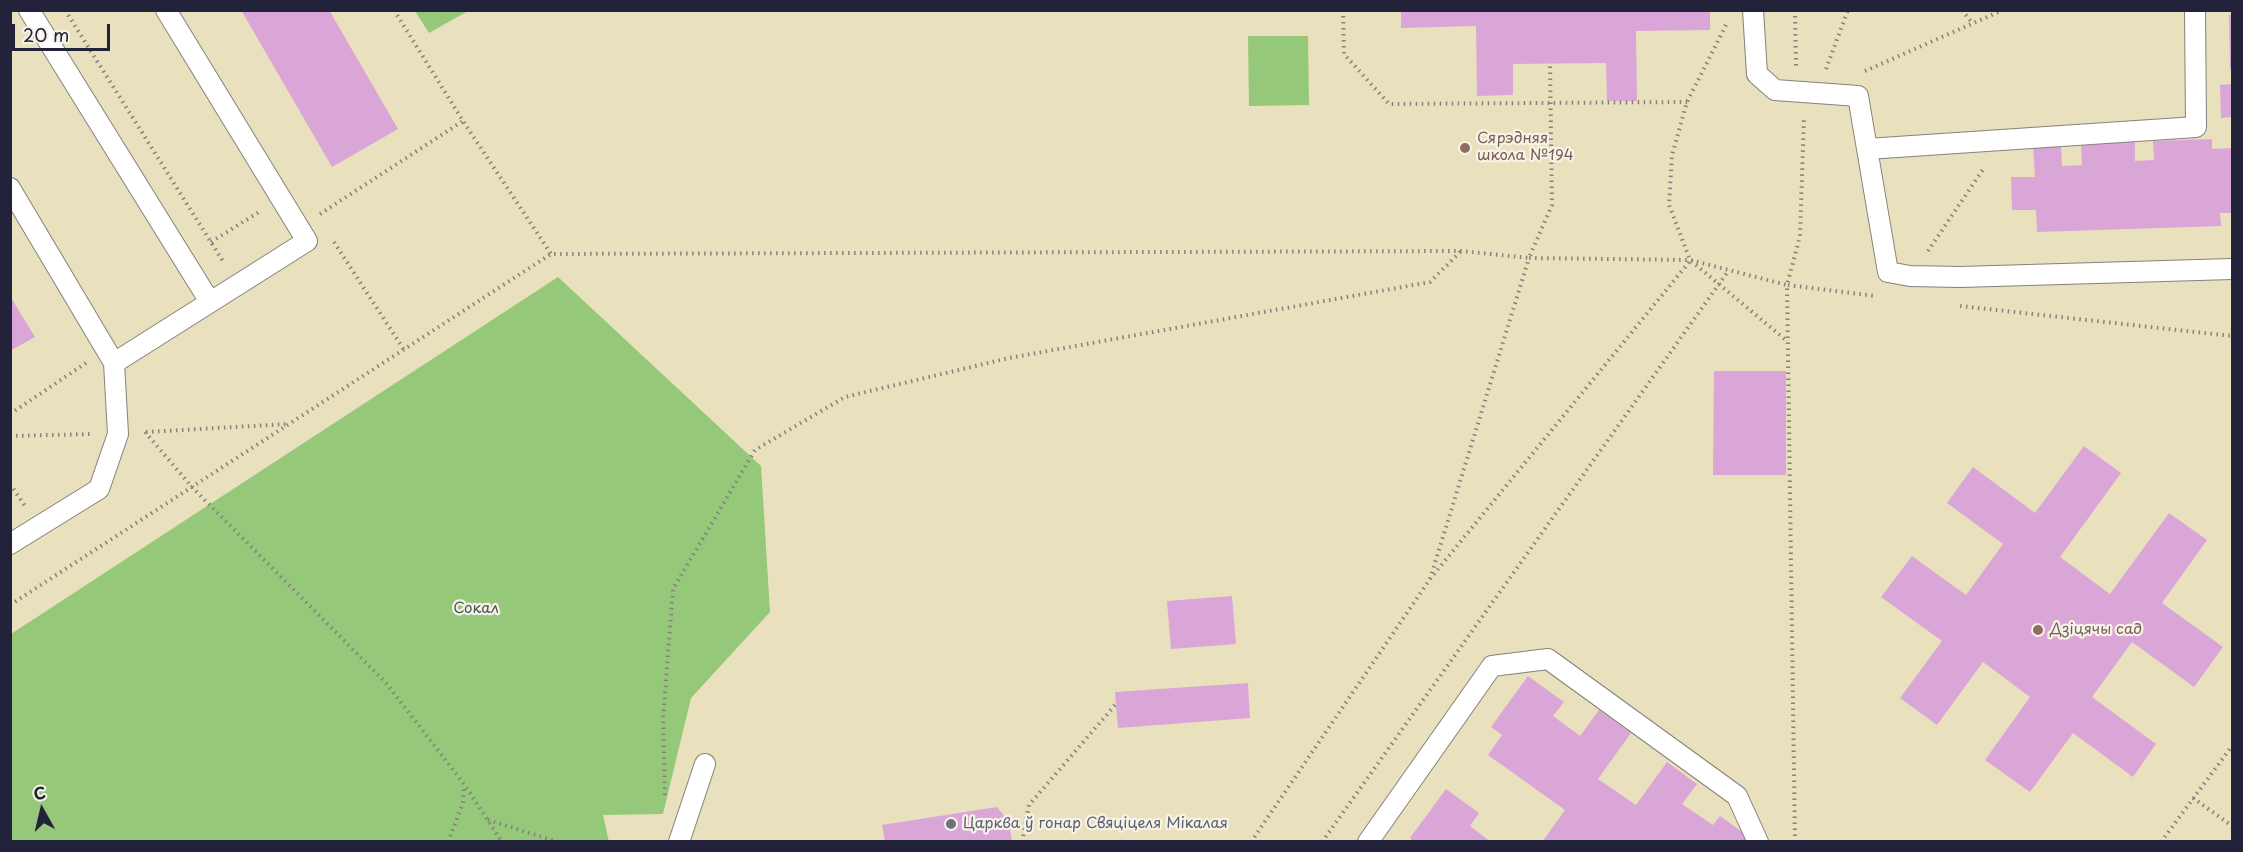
<!DOCTYPE html>
<html>
<head>
<meta charset="utf-8">
<style>
  body { margin:0 }
  #map { position:relative; width:2243px; height:852px; overflow:hidden; background:#e9e0bd; font-family:"Playpen Sans",sans-serif }
  canvas { display:block }
  .frame { position:absolute; inset:0; border:12px solid #22223b; pointer-events:none }
  .north { position:absolute; left:12px; top:780px; width:60px; height:60px; -webkit-text-stroke:4px #f7f3e8; paint-order:stroke; rotate:352deg; font-size:16px; font-weight:700; line-height:24px; text-align:center; color:#22223b }
  .north::after { content:''; display:block; margin:auto; width:21px; height:27px; background:#22223b; clip-path:polygon(50% 0,100% 100%,50% 72%,0 100%) }
  .scale { position:absolute; left:12px; top:24px; width:98px; height:27px; box-sizing:border-box; border:3px solid #22223b; border-top:0; padding-left:8px; font-size:18px; line-height:21px; white-space:nowrap; color:#22223b; -webkit-text-stroke:4px #f7f3e8; paint-order:stroke }
</style>
</head>
<body>
<div id="map">
<canvas width="2243" height="852"></canvas>
<div class="frame"></div>
<div class="north">С</div>
<div class="scale">20 m</div>
</div>
<script>
const c = document.querySelector('canvas').getContext('2d');
c.lineJoin = 'round';
function fillPath(path, color) { c.fillStyle = color; c.fill(path, 'evenodd'); }
const shape = rows => new Path2D(rows.map(r => 'M' + r).join(''));
function stroke(path, color, width, dash) { c.strokeStyle = color; c.lineWidth = width; c.lineCap = dash ? 'butt' : 'round'; c.setLineDash(dash || []); c.stroke(path); }
function write(font, color, halo, rows, align = 'center') {
  c.font = font + ' "Playpen Sans",sans-serif'; c.lineWidth = 4.5; c.setLineDash([]); c.textBaseline = 'middle'; c.strokeStyle = halo; c.fillStyle = color; for (const [text, x, y, turn = 0] of rows) {
    c.save(); c.translate(x, y); c.rotate((+turn || 0) * Math.PI / 180); c.textAlign = isNaN(turn) ? turn : align; if (halo) c.strokeText(text, 0, 0); c.fillText(text, 0, 0); c.restore();
  }
}
fillPath(shape([
  [415,11,468,11,429,33],
  [1248,36,1308,36,1309,105,1249,106],
  [558,277,761,466,770,612,691,698,663,814,603,815,609,842,11,841,11,634]
]), '#95c879');
fillPath(shape([
  [241,10,329,10,398,129,332,167],
  [1401,10,1710,10,1710,30,1636,31,1637,101,1607,101,1606,63,1513,64,1513,95,1477,96,1476,26,1401,28],
  [2229,15,2232,15,2232,69,2230,69],
  [2232,84,2232,117,2221,118,2220,85],
  [2212,139,2212,149,2232,148,2232,213,2220,213,2221,226,2037,232,2036,210,2012,210,2011,177,2035,177,2033,145,2061,145,2062,166,2082,165,2081,143,2135,142,2135,161,2154,160,2153,141],
  [10,296,35,337,10,351],
  [1714,371,1786,371,1786,475,1713,475],
  [2084,446,2121,473,2060,557,2110,594,2169,513,2207,540,2162,603,2223,647,2194,687,2132,642,2092,697,2156,744,2133,777,2073,733,2030,792,1985,760,2030,697,1983,662,1937,725,1900,698,1942,641,1881,597,1912,556,1966,595,2003,544,1947,503,1973,467,2035,513],
  [1232,596,1236,644,1171,649,1167,601],
  [1528,676,1564,702,1553,716,1580,736,1599,710,1631,733,1598,779,1636,805,1667,762,1697,784,1682,804,1713,825,1720,816,1753,840,1752,842,1542,842,1565,810,1488,755,1502,735,1491,727],
  [1248,683,1250,718,1118,728,1115,692],
  [1446,789,1479,813,1470,826,1491,842,1414,842,1410,838],
  [997,807,1009,822,1012,842,885,842,882,825]
]), '#daa6d7');
const service = shape([
  [29,10,210,302],
  [1753,10,1757,74,1775,90,1858,96,1888,272,1910,276,1960,277,2232,269],
  [1867,149,2196,127,2195,10],
  [10,188,114,363,118,434,99,489,10,544],
  [114,363,307,241,166,10],
  [679,842,705,764],
  [1368,842,1492,666,1548,659,1737,796,1758,842]
]);
stroke(service, '#86817c', 22);
stroke(shape([
  [65,10,224,263],
  [394,10,463,121,551,254],
  [1343,10,1344,54,1389,104,1687,102],
  [1795,10,1796,66],
  [1962,10,1973,24],
  [1726,25,1687,102,1672,155,1669,205,1690,260,1787,341],
  [1826,69,1848,10],
  [1865,71,2003,10],
  [320,214,463,121],
  [211,242,259,212],
  [334,242,404,350],
  [1928,251,1984,168],
  [1960,306,2232,336],
  [10,414,86,363],
  [145,432,192,487,386,683,464,784,502,842],
  [146,432,288,424],
  [10,436,91,434],
  [10,484,25,506],
  [1430,579,1529,258,1690,260,1787,285,1800,236,1804,117],
  [10,605,551,254,1462,251,1529,258,1552,205,1550,63],
  [665,795,663,720,673,589,755,450,845,397,1009,358,1430,282,1461,251],
  [2193,798,2232,826],
  [488,820,558,842],
  [448,842,463,803,464,785],
  [1022,842,1029,805,1116,704],
  [1251,842,1430,579,1690,261],
  [1322,842,1729,270],
  [1795,842,1787,285,1875,296],
  [2161,842,2232,746]
]), '#86817c', 4, [1.5, 4.5]);
stroke(service, '#fff', 20);
for (const [x, y, r, color] of [
  [1465,148,6,"#8d6e63"],
  [2038,630,6,"#8d6e63"],
  [951,824,6,"#6b7280"]
]) { const dot = new Path2D(); dot.arc(x, y, r, 0, 2 * Math.PI); c.fillStyle = color; c.fill(dot); stroke(dot, '#f7f3e8', 2); }
write('15px', '#785e54', '#f7f3e8', [
  ["Сярэдняя",1477,139],
  ["школа №194",1477,156],
  ["Дзіцячы сад",2050,630]
], 'left');
write('15px', '#44544e', '#f7f3e8', [
  ["Сокал",476,609]
]);
write('15px', '#5b616d', '#f7f3e8', [
  ["Царква ў гонар Свяціцеля Мікалая",963,824]
], 'left');
</script>
</body>
</html>
